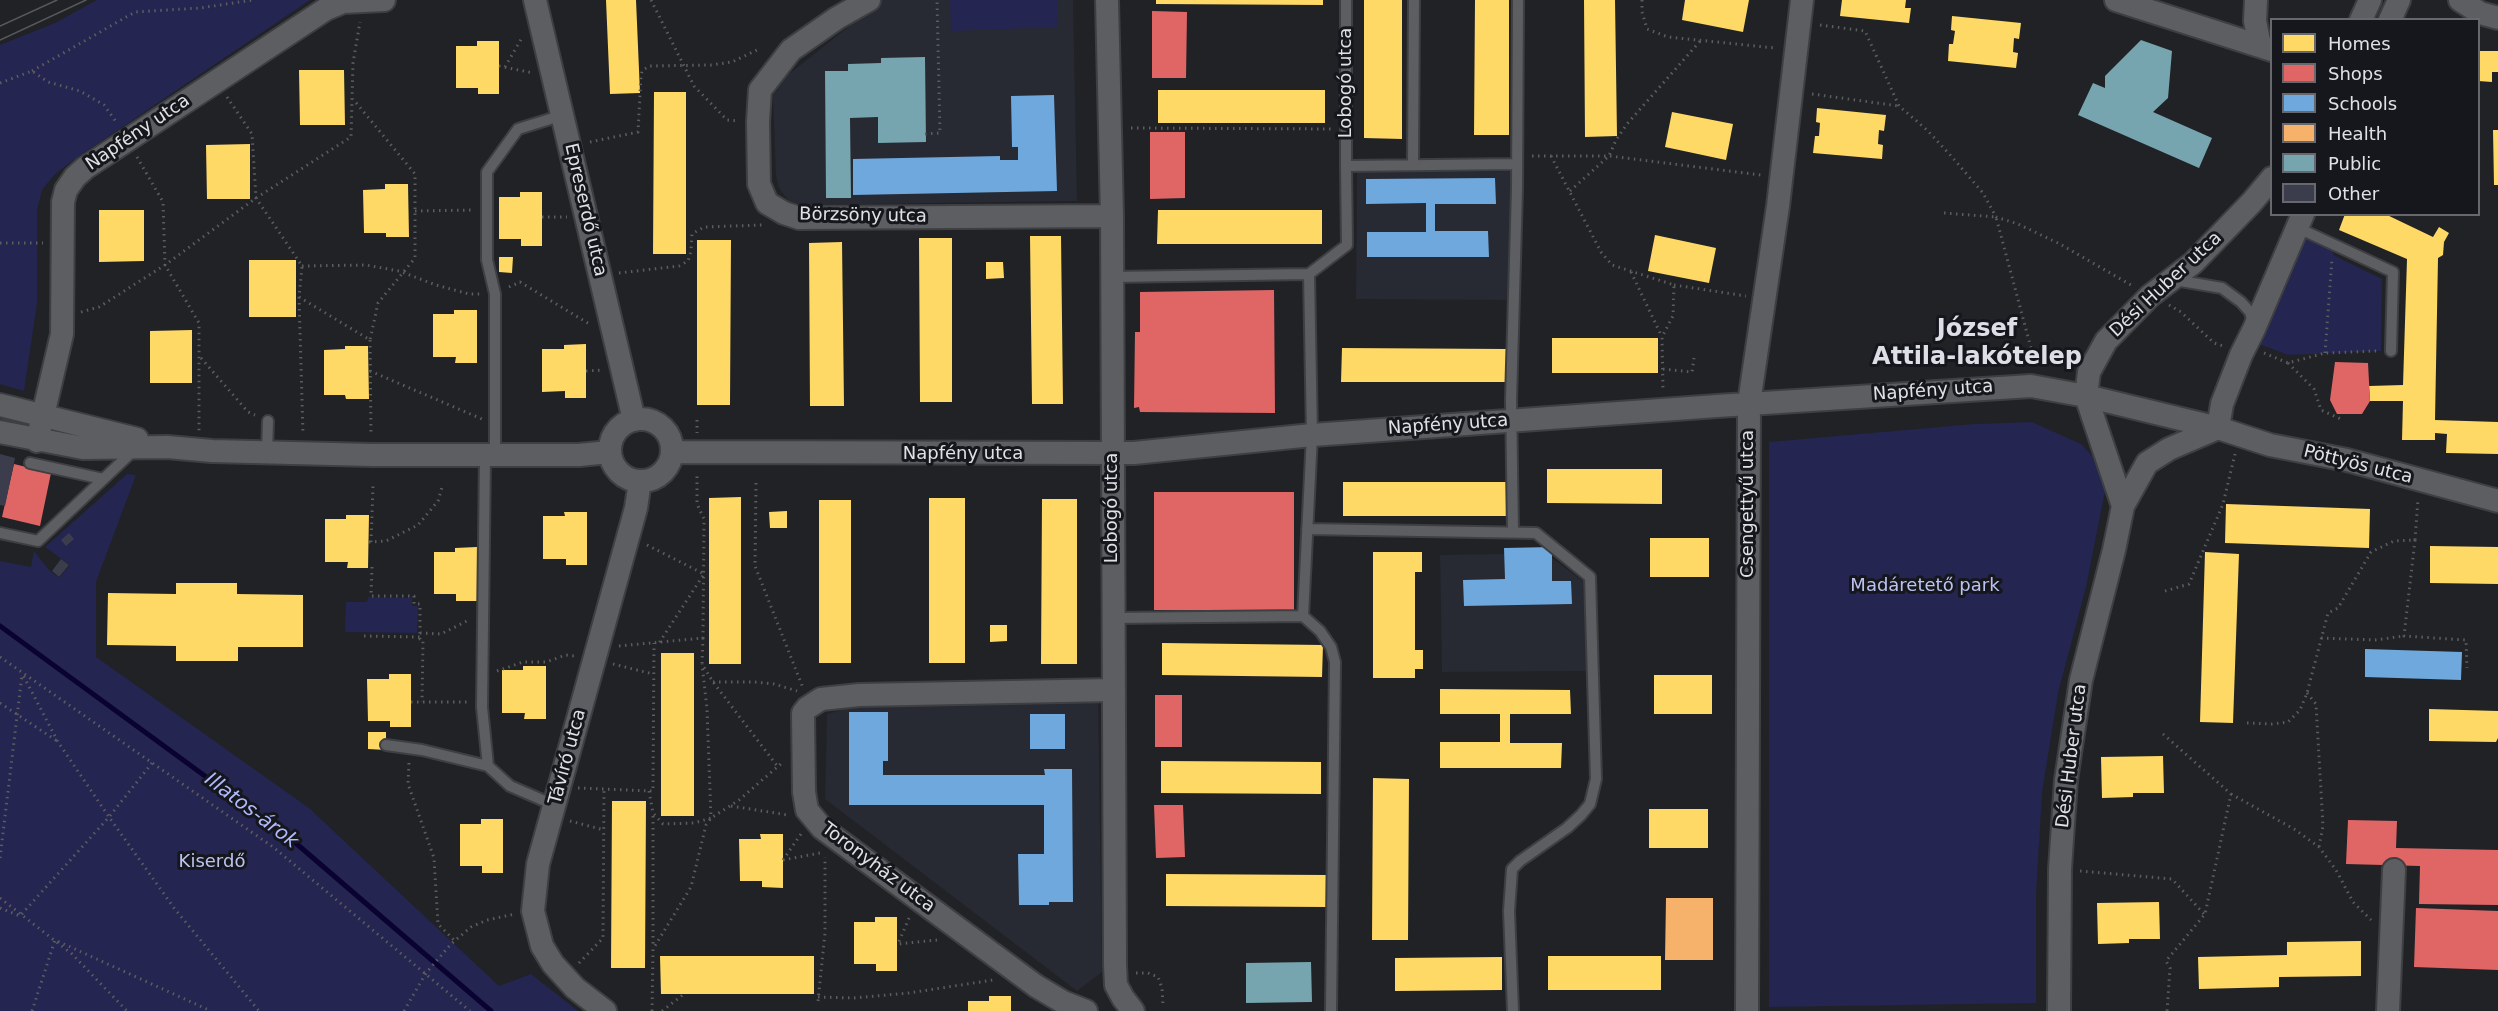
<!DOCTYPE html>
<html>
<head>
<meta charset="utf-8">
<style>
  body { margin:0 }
  #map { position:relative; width:2498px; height:1011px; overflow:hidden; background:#212226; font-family:"DejaVu Sans",sans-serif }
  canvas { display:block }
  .legend { position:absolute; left:2270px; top:18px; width:210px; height:198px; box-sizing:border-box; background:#16171d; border:2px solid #67686d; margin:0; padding:8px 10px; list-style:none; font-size:18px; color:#e0e1e5 }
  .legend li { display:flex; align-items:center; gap:12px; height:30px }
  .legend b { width:30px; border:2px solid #67686d }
</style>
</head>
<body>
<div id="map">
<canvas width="2498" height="1011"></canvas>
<ul class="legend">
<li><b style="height:16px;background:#ffd966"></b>Homes</li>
<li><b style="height:16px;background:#e06666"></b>Shops</li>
<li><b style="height:16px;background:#6fa8dc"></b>Schools</li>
<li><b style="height:16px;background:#f6b26b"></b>Health</li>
<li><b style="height:16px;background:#76a5af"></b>Public</li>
<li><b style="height:16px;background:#3c3d4c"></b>Other</li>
</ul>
</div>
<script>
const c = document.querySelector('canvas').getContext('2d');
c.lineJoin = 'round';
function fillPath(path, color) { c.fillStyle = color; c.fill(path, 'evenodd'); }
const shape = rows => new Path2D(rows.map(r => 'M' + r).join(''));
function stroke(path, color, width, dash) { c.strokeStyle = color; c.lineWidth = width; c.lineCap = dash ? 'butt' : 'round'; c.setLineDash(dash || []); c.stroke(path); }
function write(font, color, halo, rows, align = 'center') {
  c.font = font + ' "DejaVu Sans",sans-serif'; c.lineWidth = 6; c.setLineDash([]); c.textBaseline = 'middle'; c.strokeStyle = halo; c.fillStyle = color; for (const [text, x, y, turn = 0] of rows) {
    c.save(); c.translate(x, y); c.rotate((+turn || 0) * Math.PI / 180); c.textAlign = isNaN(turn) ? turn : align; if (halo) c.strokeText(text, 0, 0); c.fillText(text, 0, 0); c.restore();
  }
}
fillPath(shape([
  [882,0,1073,0,1077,201,803,205,789,201,785,196,779,188,776,176,773,96,784,78],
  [1357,172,1511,172,1510,300,1356,299],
  [1545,553,1583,581,1587,671,1442,672,1440,555],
  [1098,690,1102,972,1077,991,825,799,827,714,899,694]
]), '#272933');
fillPath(shape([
  [97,0,310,0,72,161,55,174,42,190,37,210,37,303,24,391,0,384,0,45,55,23],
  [950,0,1057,0,1058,27,951,31],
  [2308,232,2333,245,2333,255,2382,279,2381,351,2288,355,2259,344],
  [2032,422,2081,444,2096,460,2105,491,2086,587,2058,693,2042,792,2036,895,2036,1003,1769,1007,1769,442,1974,424],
  [127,474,136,475,96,582,96,657,309,808,499,986,531,974,578,1011,0,1011,0,561,31,567,34,551,50,571,59,578,70,565,45,547],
  [368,597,412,598,412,606,418,606,417,633,345,632,346,602,367,602]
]), '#242550');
fillPath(shape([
  [606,0,636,0,640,93,610,94],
  [1156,0,1323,0,1323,5,1156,4],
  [1364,0,1402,0,1402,139,1364,138],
  [1475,0,1509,0,1509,135,1474,135],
  [1584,0,1615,0,1617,136,1585,137],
  [1685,0,1749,0,1743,32,1682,20],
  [1842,0,1906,0,1905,8,1911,8,1909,23,1840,16],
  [1952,16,2021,23,2019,39,2014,38,2013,52,2018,53,2016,68,1948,61,1949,44,1953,44,1955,31,1951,30],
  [477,41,499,41,499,94,478,94,478,88,456,88,456,46,477,46],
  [2478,51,2498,51,2498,72,2492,72,2492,82,2478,81],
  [299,70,344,70,345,125,300,125],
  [1158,90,1325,90,1325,123,1158,123],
  [654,92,686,92,686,254,653,254],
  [1817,108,1886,115,1884,131,1879,130,1878,144,1883,145,1882,159,1813,153,1815,136,1819,136,1820,123,1816,122],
  [1672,112,1733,124,1726,160,1665,147],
  [2493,130,2498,130,2498,185,2494,185],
  [250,144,250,199,207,199,206,145],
  [385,184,408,184,409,237,386,237,386,233,364,233,363,190,385,189],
  [520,192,542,192,542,246,521,246,521,239,499,239,499,197,520,197],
  [99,210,144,210,144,261,99,262],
  [1158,210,1322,210,1322,244,1157,244],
  [2345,214,2385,214,2433,237,2439,227,2449,233,2444,242,2443,255,2438,258,2435,420,2498,422,2498,454,2446,453,2447,434,2435,433,2435,440,2402,440,2403,401,2370,401,2369,386,2403,385,2407,259,2339,230],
  [1655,235,1716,248,1709,283,1648,271],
  [1030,236,1061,236,1063,404,1032,404],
  [919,238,952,238,952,402,920,402],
  [697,240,731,240,730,405,697,405],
  [842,242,844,406,810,406,809,243],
  [499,257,513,257,512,273,499,272],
  [249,260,296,260,296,317,249,317],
  [986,262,1003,262,1004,278,986,279],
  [454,310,477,310,477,363,455,363,456,357,433,357,433,314,454,314],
  [192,330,192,383,150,383,150,331],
  [1552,338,1658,338,1658,373,1552,373],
  [586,344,586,398,565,398,565,391,542,392,542,349,564,349,564,345],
  [345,346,368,346,369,399,346,399,345,395,324,395,324,350,345,349],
  [1342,348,1506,349,1506,382,1341,382],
  [1547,469,1662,469,1662,504,1547,503],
  [1343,482,1508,482,1508,516,1343,516],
  [741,497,741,664,709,664,709,498],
  [929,498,965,498,965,663,929,663],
  [1042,499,1077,499,1077,664,1041,664],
  [819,500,851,500,851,663,819,663],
  [2226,504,2370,509,2369,548,2225,543],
  [787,511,787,528,770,528,769,512],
  [564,512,587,512,587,565,566,565,566,559,543,559,543,516,565,516],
  [346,515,369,515,368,568,347,568,348,562,325,562,325,519,346,519],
  [1650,538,1709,538,1709,577,1650,577],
  [2430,546,2498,547,2498,584,2430,583],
  [477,547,477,601,456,601,456,594,434,594,434,552,455,552,455,548],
  [1373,552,1422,552,1422,572,1415,572,1415,650,1423,650,1423,669,1415,669,1415,678,1373,678],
  [2205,552,2239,554,2233,723,2200,722],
  [176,583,237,583,237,594,303,595,303,647,238,647,238,661,176,661,176,646,107,645,108,593,176,594],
  [990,625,1007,625,1007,641,990,642],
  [1162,643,1323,645,1322,677,1162,675],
  [661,653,694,653,694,816,661,816],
  [523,666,546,666,546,719,524,719,525,713,502,713,502,670,523,670],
  [389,674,411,674,411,727,390,727,390,721,368,721,367,679,389,679],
  [1654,675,1712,675,1712,714,1654,714],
  [1440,689,1570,690,1571,714,1510,714,1510,743,1562,743,1561,768,1440,768,1440,742,1500,742,1500,714,1440,714],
  [2429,709,2498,711,2498,738,2496,742,2429,741],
  [368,732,386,732,386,750,368,749],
  [2163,756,2164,793,2133,793,2133,797,2102,798,2101,757],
  [1161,761,1321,762,1321,794,1161,793],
  [1373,778,1409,779,1408,940,1372,940],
  [612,801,646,801,645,968,611,968],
  [1649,809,1708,809,1708,848,1649,848],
  [481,819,503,819,503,873,482,873,482,866,460,866,460,824,481,824],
  [760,834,783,834,783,888,762,887,762,881,740,881,739,839,761,839],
  [1166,874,1326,875,1326,907,1166,906],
  [2159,902,2160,939,2129,939,2129,943,2098,944,2097,903],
  [875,917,897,917,897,971,876,971,876,964,854,964,854,922,875,922],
  [2361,941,2361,976,2279,977,2279,987,2199,989,2198,957,2287,955,2287,942],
  [660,956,814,956,814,994,661,994],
  [1548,956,1661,956,1661,990,1548,990],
  [1502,957,1502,990,1395,991,1395,958],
  [989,996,1011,996,1011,1011,968,1011,968,1001,989,1001]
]), '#ffd966');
fillPath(shape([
  [1152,11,1187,12,1186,78,1152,78],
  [1150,132,1185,132,1185,198,1150,199],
  [1274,290,1275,413,1140,412,1139,407,1134,408,1135,332,1140,332,1140,292],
  [2335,362,2368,363,2370,401,2362,414,2337,414,2330,400],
  [14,464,51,473,40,526,2,517],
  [1154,492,1294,492,1294,611,1154,610],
  [1155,695,1182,695,1182,747,1155,747],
  [1154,805,1183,805,1185,857,1156,858],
  [2348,820,2397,821,2396,848,2498,850,2498,905,2419,904,2420,866,2346,864],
  [2416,908,2498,911,2498,970,2414,967]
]), '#e06666');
fillPath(shape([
  [1054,95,1057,191,853,195,853,159,1000,156,1000,160,1018,160,1018,147,1012,147,1011,96],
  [1495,178,1496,204,1435,204,1435,231,1488,231,1489,257,1367,257,1367,232,1426,232,1426,203,1366,204,1366,179],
  [1552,547,1552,581,1571,581,1572,604,1464,606,1463,580,1505,579,1504,548],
  [2365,649,2462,652,2461,680,2365,677],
  [849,712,888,712,888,761,883,761,883,775,1045,775,1044,769,1072,769,1073,902,1049,902,1049,905,1019,905,1018,854,1044,854,1044,805,849,805],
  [1030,714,1065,714,1065,749,1030,749]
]), '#6fa8dc');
fillPath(shape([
  [1666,898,1713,898,1713,960,1665,960]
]), '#f6b26b');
fillPath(shape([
  [2141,40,2172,51,2168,98,2153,112,2212,138,2199,168,2078,115,2093,83,2105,88,2105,76],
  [925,57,926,142,878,143,878,117,850,118,851,198,826,198,825,71,848,71,848,64,881,63,881,58],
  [1311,962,1312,1002,1246,1003,1246,963]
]), '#76a5af');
stroke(shape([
  [0,626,291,839,491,1011]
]), '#0a0332', 5);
fillPath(shape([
  [0,454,15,458,5,506,0,505],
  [69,533,74,539,66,546,61,540],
  [61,559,69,565,59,577,52,571]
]), '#3c3d4c');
const service = shape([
  [1413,164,1414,0],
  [1346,166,1346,0],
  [2298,228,2393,272,2391,351],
  [1112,277,1309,274],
  [2175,280,2222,288,2241,302,2250,312,2253,323],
  [267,453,268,421],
  [495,455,495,294,487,260,487,172,518,129,563,115],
  [485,456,482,707,488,766,510,786,554,805],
  [30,463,103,479],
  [1307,529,1536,533,1590,577,1596,779,1590,804,1581,815,1567,828,1520,861,1512,869,1509,911,1513,1011],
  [1513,532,1511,400,1517,189,1518,0],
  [0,533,38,541,134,450],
  [1303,616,1312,435,1309,274,1347,245,1346,166,1517,164],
  [1303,616,1320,631,1331,647,1335,662,1331,1011],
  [1112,618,1303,616],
  [386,745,422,750,488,766]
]);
const minor = shape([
  [535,0,634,420],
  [869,0,837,18,791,50,760,90,758,122,759,184,767,203,784,213,799,218,1112,216],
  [1107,0,1112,216,1115,965,1116,985,1123,998,1133,1011],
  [2116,0,2272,50],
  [2256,0,2255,21,2260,46],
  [2460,0,2480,13,2498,18],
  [2361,20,2370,0],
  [2390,20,2399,0],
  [0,405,137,439],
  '610 450a31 31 0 1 1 62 0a31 31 0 1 1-62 0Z',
  [2218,428,2222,404,2241,355,2254,329,2303,214],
  [0,432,83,448,167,447,212,451,372,455,579,455,609,452],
  [37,441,62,334,63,202,66,190,75,177,85,168,326,9,343,2,384,0],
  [672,452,1134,453,1312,435,1717,406,2031,386,2086,396,2218,428,2270,445,2347,460,2498,501],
  [2123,506,2086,396,2089,372,2106,341,2150,296,2193,263,2252,202,2272,178],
  [605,1011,575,988,553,964,542,946,533,911,538,864,636,508,640,481],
  [1086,1011,1063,1002,1036,986,822,828,807,810,804,792,803,713,807,708,821,699,859,695,1113,690],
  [1747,1011,1749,403,1778,206,1802,0],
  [2059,1011,2060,869,2066,780,2081,680,2114,550,2123,506,2147,463,2169,449,2218,428],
  [2388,1011,2394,870]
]);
stroke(service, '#3e3f42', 14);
stroke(minor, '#3e3f42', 26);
stroke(shape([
  [651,0,694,86,727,120,738,121],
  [1642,0,1642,12,1647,29,1668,37,1775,48],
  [1820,25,1865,31,1899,106,1927,130,1952,157,1983,193,1996,217,2018,224,2060,244,2131,285],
  [499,66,533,73],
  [505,67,523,36],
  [32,71,135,12,200,8,253,0],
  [0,83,32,71,48,82,80,91,104,105,117,123],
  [1812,94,1899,106],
  [227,97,252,134,256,198,302,266,299,297,303,434],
  [1131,128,1332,129],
  [925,134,940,133,937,0],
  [590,142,638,132,641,76,642,71,649,66,711,65,732,62,757,50],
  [1532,156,1609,156,1761,175],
  [1551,156,1601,252,1612,265,1674,285,1673,316,1662,337,1663,390],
  [137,157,163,202,165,265,199,323,199,431],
  [1570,191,1609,156,1616,140,1627,124,1702,39],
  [415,211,473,210],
  [1944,213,1996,217,2035,363],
  [542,217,567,217],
  [0,243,43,243],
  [302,266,366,265,399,271,436,285,469,294,480,294],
  [1631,272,1662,337],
  [619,273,679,266,688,261,691,251,692,234,704,227,762,225],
  [1674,285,1746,296],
  [509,287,520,282,591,325],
  [299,297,370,340,378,303,415,258,415,174,353,99],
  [2169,305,2181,312,2214,343,2223,346],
  [81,312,99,307,165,265,256,198,351,137,353,63,360,22],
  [370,340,371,435],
  [2264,353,2288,363,2325,353,2377,351],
  [2325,353,2332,259],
  [201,358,248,412,255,415],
  [2288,363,2314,389,2321,410,2343,420],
  [1663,369,1692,372,1694,358],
  [370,371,482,419],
  [586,371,602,370],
  [697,420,697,433],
  [756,483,755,566,803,688],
  [2415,540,2404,636,2466,640,2467,668],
  [369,542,386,541,418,525,438,501,442,487],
  [371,542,373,486],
  [647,545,704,574,659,643],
  [372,567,371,596,414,596,414,604,420,604,420,639,423,640,422,702],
  [2165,591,2189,584,2223,504,2235,454],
  [420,633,441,634,469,620],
  [364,636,420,637],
  [703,638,702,664,713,682,778,767],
  [2321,638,2375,640,2404,636],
  [619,646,703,638,704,519,697,504,697,473],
  [0,657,273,847,470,1011],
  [613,664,653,674],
  [497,671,523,662,546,662,566,655,574,656],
  [713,682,754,682,774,684,797,691],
  [2307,693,2316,704,2323,826,2319,847],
  [411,702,469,702],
  [0,703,57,741],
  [2247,723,2272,724,2288,722,2300,710,2307,693,2328,613,2338,608,2371,552,2394,541,2415,540,2418,499],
  [2163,734,2231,794,2205,914,2166,961,2170,968,2167,1011],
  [152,763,109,817,174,908,259,1011],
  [409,763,408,784,434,858,438,924,455,941],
  [578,788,653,791,654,643],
  [649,791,653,813,663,824,694,823,711,818,707,709,702,664],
  [2231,794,2294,829,2319,847,2336,870,2353,902,2371,920],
  [731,806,788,815],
  [653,816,653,947],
  [570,821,604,830],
  [0,858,22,675],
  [783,860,801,834],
  [783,860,820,853],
  [2080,871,2172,879,2204,914],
  [0,898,72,954,127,1011],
  [0,908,20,916,109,817,58,742,23,675],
  [909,918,898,944,937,940],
  [579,963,603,938,604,790],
  [1136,973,1148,973,1158,977,1162,988,1163,1005],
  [818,997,854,998,909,993,993,980],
  [818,1001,825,933,825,857],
  [32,1011,55,940,211,1011],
  [404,1011,426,973,451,944,471,927,487,920,515,914],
  [652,1011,653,949,691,887,706,825,711,818,739,800,782,763],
  [662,1011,684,994]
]), '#5c5d5f', 3, [1.5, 4.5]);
stroke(service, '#5d5e61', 10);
stroke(minor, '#5d5e61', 22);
stroke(shape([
  [0,26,57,0],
  [0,40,86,0]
]), '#58595c', 1.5);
write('18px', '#e0e1e5', '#16171d', [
  ["Lobogó utca",1346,83,-90],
  ["Napfény utca",138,133,-34],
  ["Epreserdő utca",585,210,77],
  ["Börzsöny utca",863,216,1],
  ["Dési Huber utca",2166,285,-43],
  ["Napfény utca",1933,391,-4],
  ["Napfény utca",1448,425,-4],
  ["Napfény utca",963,454],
  ["Pöttyös utca",2358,465,14],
  ["Csengettyű utca",1748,504,-90],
  ["Lobogó utca",1112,508,-90],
  ["Dési Huber utca",2072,756,-83],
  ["Távíró utca",568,757,-75],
  ["Toronyház utca",878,868,37]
]);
write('18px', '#bcc3f0', '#16171d', [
  ["Madáretető park",1925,586],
  ["Kiserdő",212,862]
]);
write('italic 20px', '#b0b9fb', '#16171d', [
  ["Illatos-árok",251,811,37]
]);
write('bold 24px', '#dddfe7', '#16171d', [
  ["József",1977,330],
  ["Attila-lakótelep",1977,358]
]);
</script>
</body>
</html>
